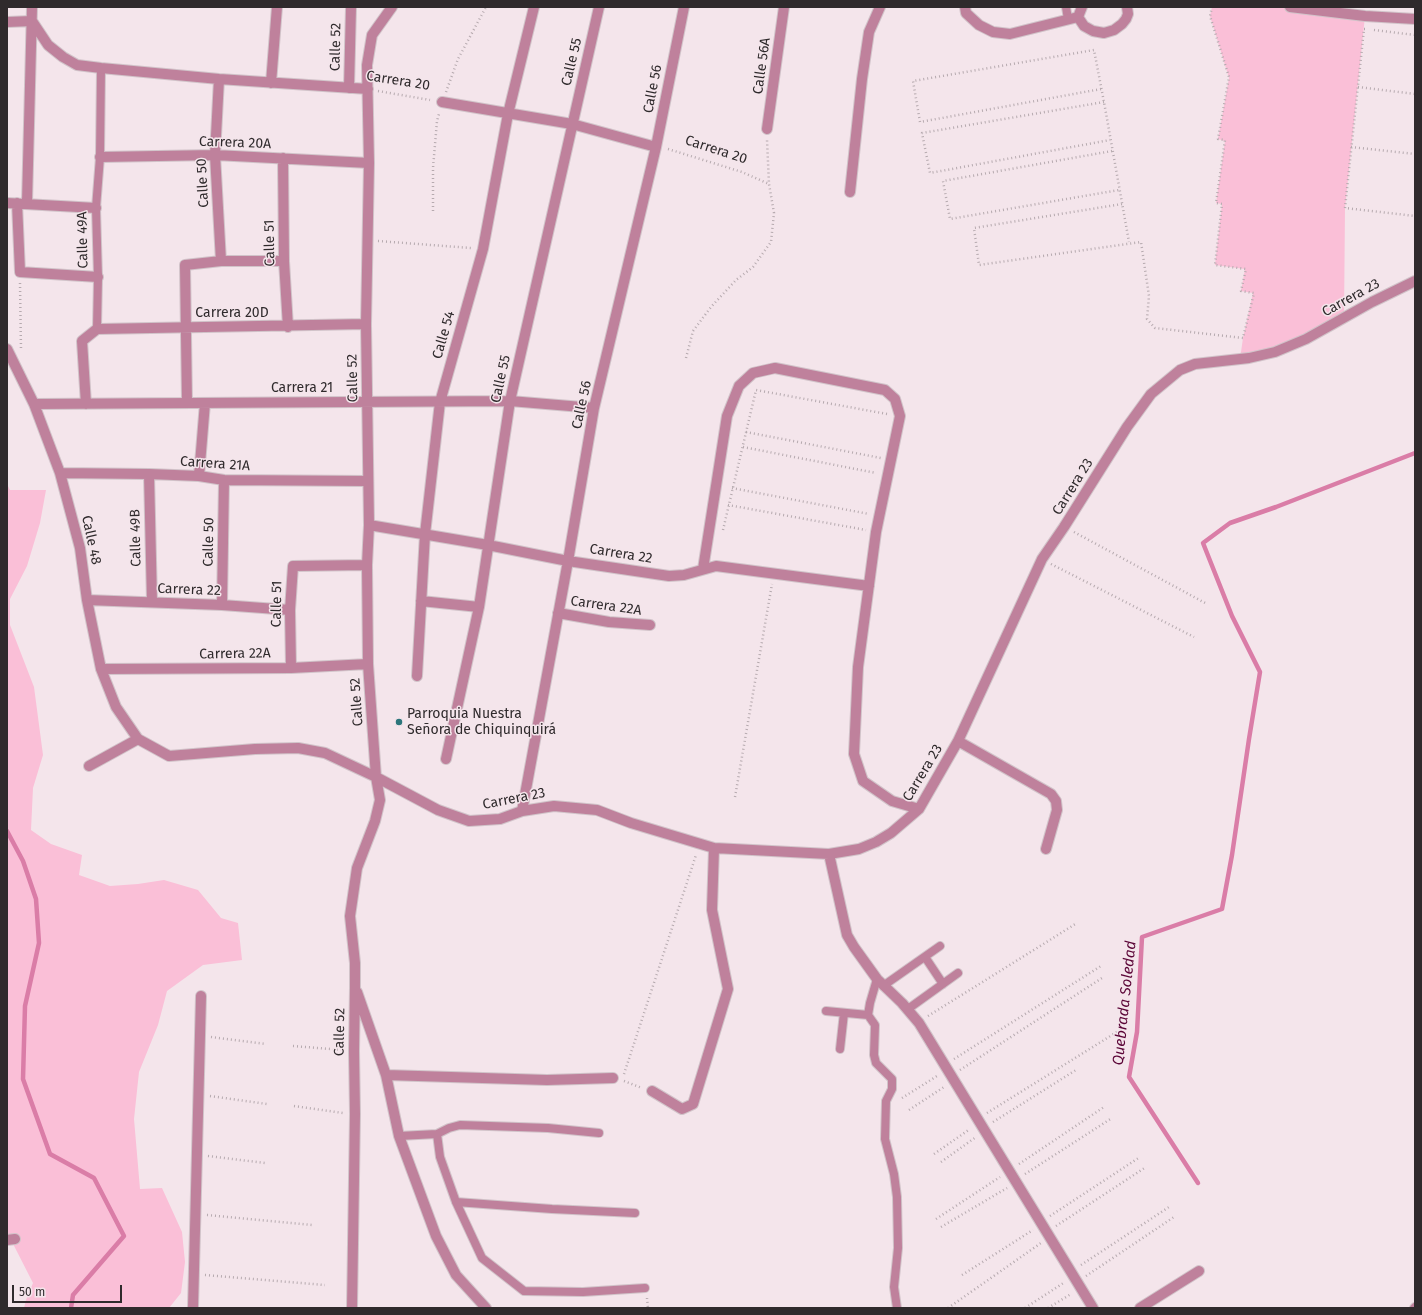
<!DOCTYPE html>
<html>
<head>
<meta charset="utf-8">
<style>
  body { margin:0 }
  #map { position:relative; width:1422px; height:1315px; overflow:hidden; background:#f4e5eb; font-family:"Fira Sans",sans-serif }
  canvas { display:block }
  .frame { position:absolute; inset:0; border:8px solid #2f2a2c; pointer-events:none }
  .scale { position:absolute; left:12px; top:1285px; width:110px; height:18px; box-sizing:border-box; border:2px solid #2f2a2c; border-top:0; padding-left:5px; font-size:12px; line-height:14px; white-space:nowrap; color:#2f2a2c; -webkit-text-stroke:3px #f4e5eb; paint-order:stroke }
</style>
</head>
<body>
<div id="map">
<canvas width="1422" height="1315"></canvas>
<div class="frame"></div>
<div class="scale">50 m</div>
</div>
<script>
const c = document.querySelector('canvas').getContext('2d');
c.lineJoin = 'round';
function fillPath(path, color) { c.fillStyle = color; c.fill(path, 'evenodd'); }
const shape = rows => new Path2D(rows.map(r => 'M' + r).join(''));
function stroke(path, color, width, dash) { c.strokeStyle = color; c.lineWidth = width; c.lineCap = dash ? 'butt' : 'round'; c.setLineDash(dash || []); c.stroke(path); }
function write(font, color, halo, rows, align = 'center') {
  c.font = font + ' "Fira Sans",sans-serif'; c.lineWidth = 3; c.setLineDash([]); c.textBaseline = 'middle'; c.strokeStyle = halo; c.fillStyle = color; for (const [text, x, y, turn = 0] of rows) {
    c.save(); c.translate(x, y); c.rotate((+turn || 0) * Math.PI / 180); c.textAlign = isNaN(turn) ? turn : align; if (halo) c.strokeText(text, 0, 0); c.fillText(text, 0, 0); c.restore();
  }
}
fillPath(shape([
  [1212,7,1290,7,1365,16,1345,208,1344,318,1306,339,1240,359,1243,338,1253,293,1241,291,1245,269,1215,265,1222,204,1216,203,1225,141,1218,139,1229,78,1210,16],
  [7,484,10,490,46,490,40,523,27,566,10,599,10,625,34,687,43,755,33,788,31,830,51,844,82,855,79,875,110,886,138,884,164,880,198,890,221,918,238,923,242,960,203,965,167,991,158,1025,139,1072,134,1119,140,1189,162,1188,182,1232,185,1262,181,1293,169,1308,24,1308,26,1300,33,1283,7,1232]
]), '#fabfd7');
stroke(shape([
  [7,831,23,861,36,899,39,943,25,1006,23,1079,50,1154,94,1178,124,1236,73,1295,71,1308],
  [1198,1183,1129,1077,1137,1032,1142,937,1222,909,1232,855,1249,739,1260,672,1232,616,1203,543,1230,523,1276,507,1415,453]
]), '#da7da7', 4.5);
const service = shape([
  [1066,7,1068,19],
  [97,329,98,277,96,208,100,157,101,68],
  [925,957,943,984],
  [883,986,940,946],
  [908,1009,958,973],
  [826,1011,868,1015,870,1003,877,979],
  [868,1015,875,1025,874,1055,876,1063,892,1079,892,1089,886,1101,885,1139,894,1174,897,1197,898,1248,894,1287,897,1308],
  [840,1049,844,1013],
  [437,1134,440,1157,456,1202,482,1258,524,1291,583,1292,645,1288],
  [399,1136,437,1134,449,1128,460,1125,548,1128,599,1133],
  [456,1202,552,1209,635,1213],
  [1414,1308,1415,1307]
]);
const minor = shape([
  [965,7,966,13,979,25,993,32,1010,34,1078,17],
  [1290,7,1365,16,1415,19],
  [1078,17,1084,26,1093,31,1104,33,1114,30,1122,24,1126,19,1128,14,1127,7],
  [1078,17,1082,7],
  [32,21,48,45,63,57,77,65,101,68,219,79,368,89],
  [7,22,32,21],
  [219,79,215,155,221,261],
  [271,83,277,7],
  [349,88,351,7],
  [442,102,572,124,656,147],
  [767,129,784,7],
  [100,157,215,155,369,163],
  [283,158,284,261,288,327],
  [850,192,862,79,869,32,880,7],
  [7,203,96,208],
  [17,203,20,272,98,277],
  [27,203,32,7],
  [7,349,34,404,60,473,80,548,87,600,101,669,116,707,138,739,169,756,255,749,298,748,325,753,376,777,438,810,469,821,500,819,522,811,554,806,597,810,631,823,714,848,829,854,859,849,876,842,891,833,919,809,958,741,1042,559,1064,527,1127,427,1151,394,1180,370,1195,364,1249,358,1275,352,1306,339,1372,302,1415,281],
  [187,403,185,265,221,261,284,261],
  [34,404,510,401,594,408],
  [86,404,82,341,97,329,366,324],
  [60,473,149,474,199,476,224,480,368,481],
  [149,474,152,602],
  [199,476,205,403],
  [369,525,488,545,568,561,669,576,684,575,716,566,869,586],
  [703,569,727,416,739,386,753,373,775,368,885,390,895,399,900,416,876,532,858,667,854,754,863,781,892,801,919,809],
  [87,600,222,605,290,610],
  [421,601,479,607],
  [222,605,224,480],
  [558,613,609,622,650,625],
  [291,668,290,610,293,566,367,565],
  [101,669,291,668,368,664],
  [417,676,425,534,440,402,483,249,508,114,534,7],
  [958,741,1051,794,1056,801,1057,810,1046,849],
  [446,759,479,607,510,401,599,7],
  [89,766,138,739],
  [522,811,568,561,594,408,656,147,684,7],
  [829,854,847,935,854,947,877,979,902,1003,919,1023,1093,1308],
  [357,992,386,1075,399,1136,436,1236,456,1275,486,1308],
  [386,1075,547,1080,613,1078],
  [652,1091,682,1109,693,1104,728,989,712,910,714,848],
  [7,1240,15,1239],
  [193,1308,201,996],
  [352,1308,355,1114,354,1051,355,987,355,963,350,916,357,868,375,821,380,800,376,777,368,664,367,565,369,525,366,324,369,163,367,65,372,35,392,7],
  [1140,1308,1199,1271]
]);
stroke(service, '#d1c3c9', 10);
stroke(minor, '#d1c3c9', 12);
stroke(shape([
  [1365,29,1364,29,1345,208,1415,216],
  [1374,30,1415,35],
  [1358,87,1415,94],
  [1101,89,920,122,913,81,1094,50,1104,102,1129,242],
  [378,91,430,100],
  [446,92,458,59,486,7],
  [1104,102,922,133,930,173,1110,140],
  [1351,147,1415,154],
  [668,149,742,172,769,184],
  [1112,151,943,181,950,219,1119,190],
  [1122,204,974,228,979,265,1141,242,1149,296,1147,319,1155,328,1243,338,1254,293,1241,291,1246,269,1215,265,1222,204,1216,203,1225,140,1218,139,1229,77,1210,16,1212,7],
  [433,211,433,168,437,121,439,114],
  [378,241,471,248],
  [20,283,21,350],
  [686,358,693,331,711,307,736,280,753,267,771,242,774,213,769,184,767,140],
  [746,432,881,458],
  [743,447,876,473],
  [732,488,869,514],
  [728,505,866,530],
  [723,530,756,390,887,414],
  [1074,532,1207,604],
  [1051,564,1194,637],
  [735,797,772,584],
  [928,1016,1077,923],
  [211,1037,266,1044],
  [293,1046,343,1050],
  [954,1059,1101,966],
  [960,1070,1102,978],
  [624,1074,696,855],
  [624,1081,642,1088],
  [210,1096,267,1104],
  [902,1098,937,1076],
  [294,1106,343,1113],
  [909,1110,944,1087],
  [987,1113,1120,1030],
  [993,1122,1076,1070],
  [934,1154,970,1129],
  [208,1156,265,1163],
  [941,1162,976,1137],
  [1019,1164,1104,1107],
  [1025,1174,1112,1118],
  [207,1215,312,1225],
  [1050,1216,1140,1157],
  [936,1219,1000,1177],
  [1056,1226,1146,1167],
  [941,1227,1007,1188],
  [1081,1265,1169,1207],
  [205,1275,325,1285],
  [962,1275,1033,1230],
  [1086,1276,1174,1217],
  [647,1298,648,1308],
  [948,1308,1041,1243],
  [1025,1308,1065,1282],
  [1048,1308,1071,1294]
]), '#b6aaaf', 2.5, [1, 3]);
stroke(service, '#bf819c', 8);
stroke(minor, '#bf819c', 10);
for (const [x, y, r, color] of [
  [399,722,4,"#2c757b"]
]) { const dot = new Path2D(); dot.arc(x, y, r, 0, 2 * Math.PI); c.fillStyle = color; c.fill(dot); stroke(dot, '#f4e5eb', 1.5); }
write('14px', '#2f2a2c', '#f4e5eb', [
  ["Calle 52",336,47,-89],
  ["Calle 55",572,62,-77],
  ["Calle 56A",762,66,-82],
  ["Carrera 20",398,81,9],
  ["Calle 56",653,89,-79],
  ["Carrera 20A",235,143,2],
  ["Carrera 20",716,150,18],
  ["Calle 50",203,183,-93],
  ["Calle 49A",83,240,-91],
  ["Calle 51",270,243,-91],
  ["Carrera 23",1351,298,-29],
  ["Carrera 20D",232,313],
  ["Calle 54",444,335,-74],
  ["Calle 52",353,378,-91],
  ["Calle 55",501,379,-78],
  ["Carrera 21",302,388],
  ["Calle 56",582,405,-78],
  ["Carrera 21A",215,464,4],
  ["Carrera 23",1073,487,-58],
  ["Calle 49B",136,538,-91],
  ["Calle 48",91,540,78],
  ["Calle 50",209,542,-89],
  ["Carrera 22",621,554,9],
  ["Carrera 22",189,590,2],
  ["Calle 51",277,604,-89],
  ["Carrera 22A",606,606,8],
  ["Carrera 22A",235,654,-1],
  ["Calle 52",357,702,-94],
  ["Carrera 23",923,773,-59],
  ["Carrera 23",514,799,-11],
  ["Calle 52",340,1032,-89]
]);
write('14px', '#2f2a2c', '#f4e5eb', [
  ["Parroquia Nuestra",407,714],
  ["Señora de Chiquinquirá",407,730]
], 'left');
write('italic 15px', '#5b0537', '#f4e5eb', [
  ["Quebrada Soledad",1125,1003,-84]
]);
</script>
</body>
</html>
